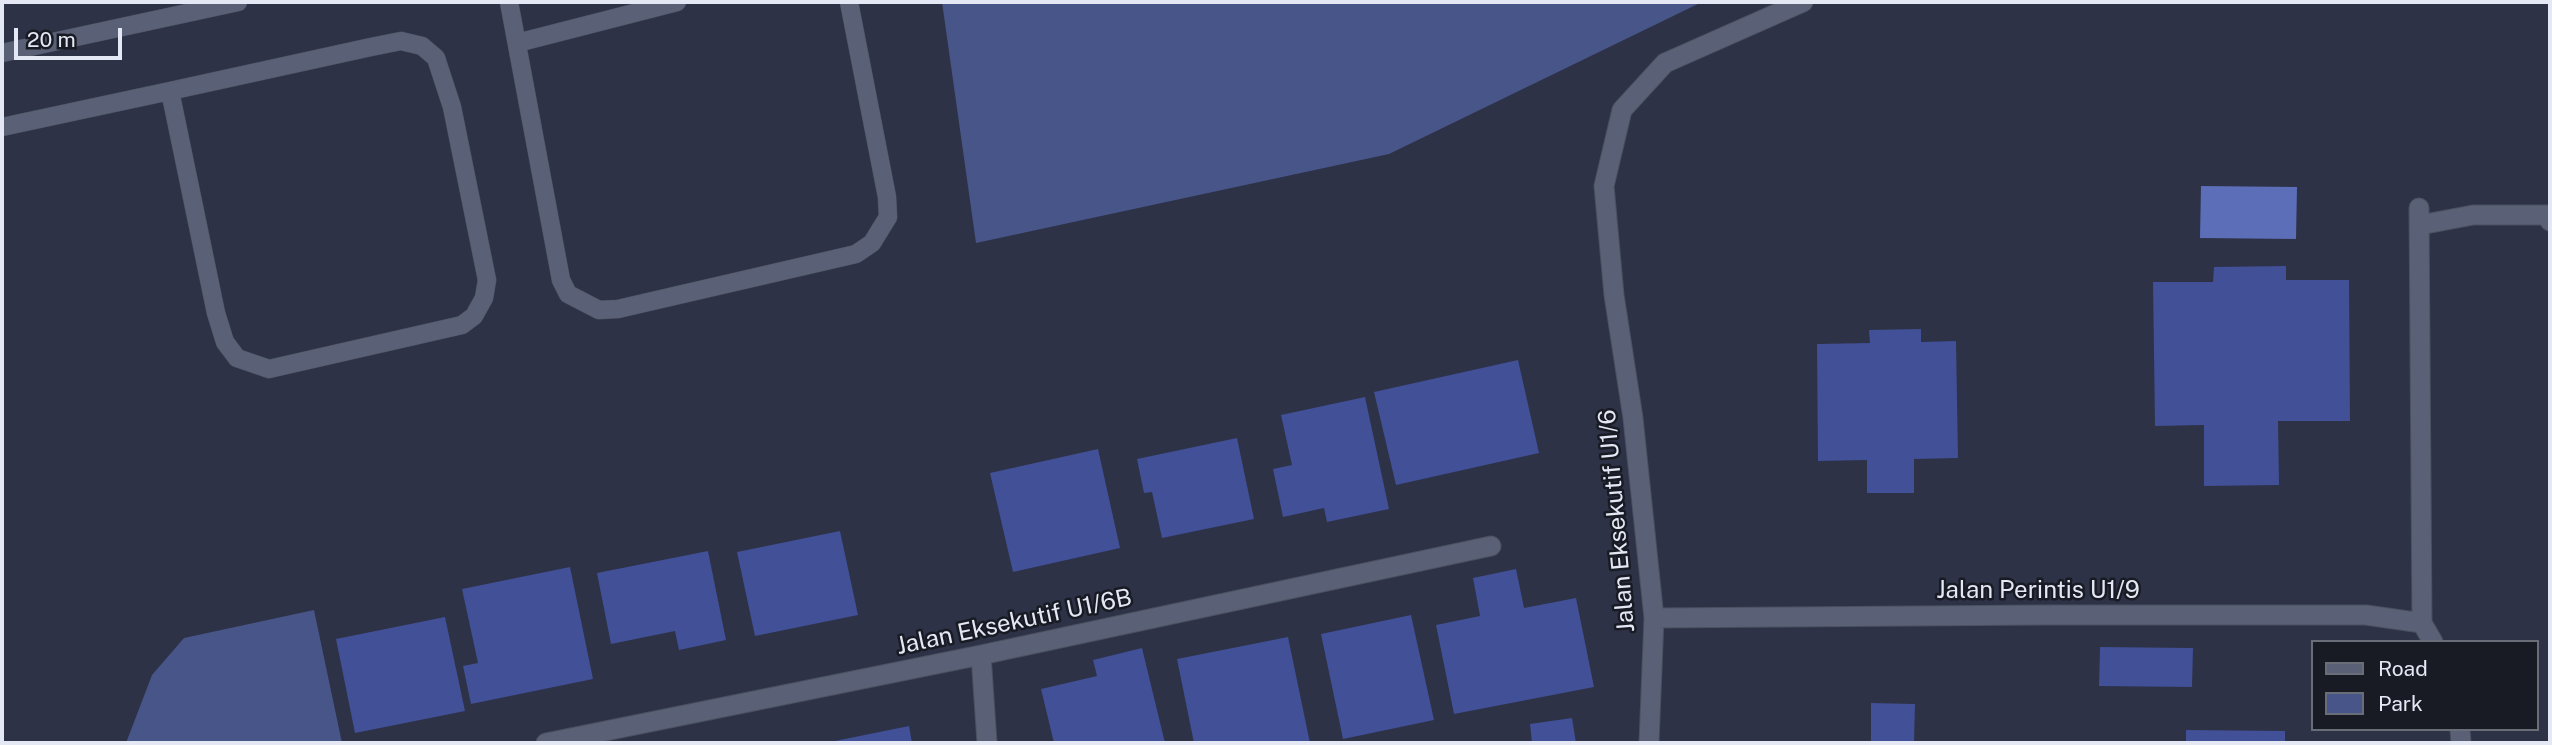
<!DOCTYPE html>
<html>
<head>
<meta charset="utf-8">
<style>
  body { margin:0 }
  #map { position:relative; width:2552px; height:745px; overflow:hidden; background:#2d3246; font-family:"Public Sans",sans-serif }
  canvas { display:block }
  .frame { position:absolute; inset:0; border:4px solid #e3e8f4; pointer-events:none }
  .legend { position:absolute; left:2311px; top:640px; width:228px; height:91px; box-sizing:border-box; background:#181b23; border:2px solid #696d77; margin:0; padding:9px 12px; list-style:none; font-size:21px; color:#e3e8f4 }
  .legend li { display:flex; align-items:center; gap:14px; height:35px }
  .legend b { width:35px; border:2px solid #696d77 }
  .scale { position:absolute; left:14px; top:28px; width:108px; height:32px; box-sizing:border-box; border:4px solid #e3e8f4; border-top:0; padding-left:9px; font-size:21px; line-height:24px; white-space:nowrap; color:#e3e8f4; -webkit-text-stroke:5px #181b23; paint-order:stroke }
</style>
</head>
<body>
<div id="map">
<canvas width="2552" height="745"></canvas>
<div class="frame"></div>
<ul class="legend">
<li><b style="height:9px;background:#5a6076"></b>Road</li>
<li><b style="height:19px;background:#485589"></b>Park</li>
</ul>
<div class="scale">20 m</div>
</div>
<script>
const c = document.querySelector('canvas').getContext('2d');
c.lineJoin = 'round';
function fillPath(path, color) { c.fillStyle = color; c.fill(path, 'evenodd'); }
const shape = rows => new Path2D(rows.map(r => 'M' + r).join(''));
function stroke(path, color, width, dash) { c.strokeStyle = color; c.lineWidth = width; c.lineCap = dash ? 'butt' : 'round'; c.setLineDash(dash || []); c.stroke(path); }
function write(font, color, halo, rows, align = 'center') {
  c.font = font + ' "Public Sans",sans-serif'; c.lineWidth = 5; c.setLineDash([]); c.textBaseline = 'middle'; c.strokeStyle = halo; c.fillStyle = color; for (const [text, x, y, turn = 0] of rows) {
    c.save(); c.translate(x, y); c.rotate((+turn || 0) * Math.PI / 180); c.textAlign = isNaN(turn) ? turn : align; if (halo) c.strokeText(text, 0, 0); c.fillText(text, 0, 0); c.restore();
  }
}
fillPath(shape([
  [942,2,1702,2,1389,154,976,243],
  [314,610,342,743,126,743,152,675,184,638]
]), '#485589');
fillPath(shape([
  [2201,186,2297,187,2296,239,2200,238]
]), '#5c6eb8');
fillPath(shape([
  [2286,266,2286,280,2349,280,2350,421,2278,421,2279,485,2204,486,2204,425,2155,426,2153,282,2213,282,2214,267],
  [1921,329,1921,342,1956,341,1958,458,1914,459,1914,493,1867,493,1867,460,1818,461,1817,344,1870,343,1869,330],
  [1518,360,1539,453,1396,485,1374,392],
  [1365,397,1389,509,1327,522,1324,508,1283,517,1273,469,1292,465,1281,415],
  [1237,438,1254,519,1162,538,1152,492,1144,493,1137,459],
  [1098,449,1120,548,1013,572,990,473],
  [840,531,858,615,755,636,737,552],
  [708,551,726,640,679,650,675,631,611,644,597,573],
  [570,567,593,679,471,704,463,666,478,663,462,589],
  [1516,569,1524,608,1576,598,1594,687,1454,714,1436,625,1480,616,1473,578],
  [1411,615,1434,720,1343,739,1321,634],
  [445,617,465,711,355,733,336,639],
  [1288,637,1310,743,1194,743,1177,659],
  [2100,647,2193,648,2192,687,2099,686],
  [1142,648,1165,743,1054,743,1041,689,1097,676,1093,660],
  [1871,703,1915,704,1914,743,1871,743],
  [1572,718,1576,743,1532,743,1530,724],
  [909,726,912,743,830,743,830,742],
  [2186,730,2285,731,2285,743,2186,743]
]), '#415097');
const service = shape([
  [509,2,561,280,568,294,599,310,618,309,856,254,872,243,888,217,887,197,849,2],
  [517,43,677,2],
  [2,53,238,2],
  [2,127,170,91,371,47,401,41,422,46,436,58,452,107,487,280,484,298,474,316,462,325,269,369,237,358,225,342,216,313,170,91]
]);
const minor = shape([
  [2419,208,2422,623,2433,642],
  [2420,225,2473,215,2547,215,2550,221],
  [1654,618,2044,615,2366,615,2422,623],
  [981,655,987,743],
  [2460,729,2461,743],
  [546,743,981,655,1491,546],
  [1649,743,1654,618,1633,418,1614,295,1604,186,1622,110,1665,63,1803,2]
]);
stroke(service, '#4b5060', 19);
stroke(minor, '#4b5060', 21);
stroke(service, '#5a6076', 18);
stroke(minor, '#5a6076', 19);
write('24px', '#e3e8f4', '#181b23', [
  ["Jalan Eksekutif U1/6",1617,521,-95],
  ["Jalan Perintis U1/9",2038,591],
  ["Jalan Eksekutif U1/6B",1014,622,-12]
]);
</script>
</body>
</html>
